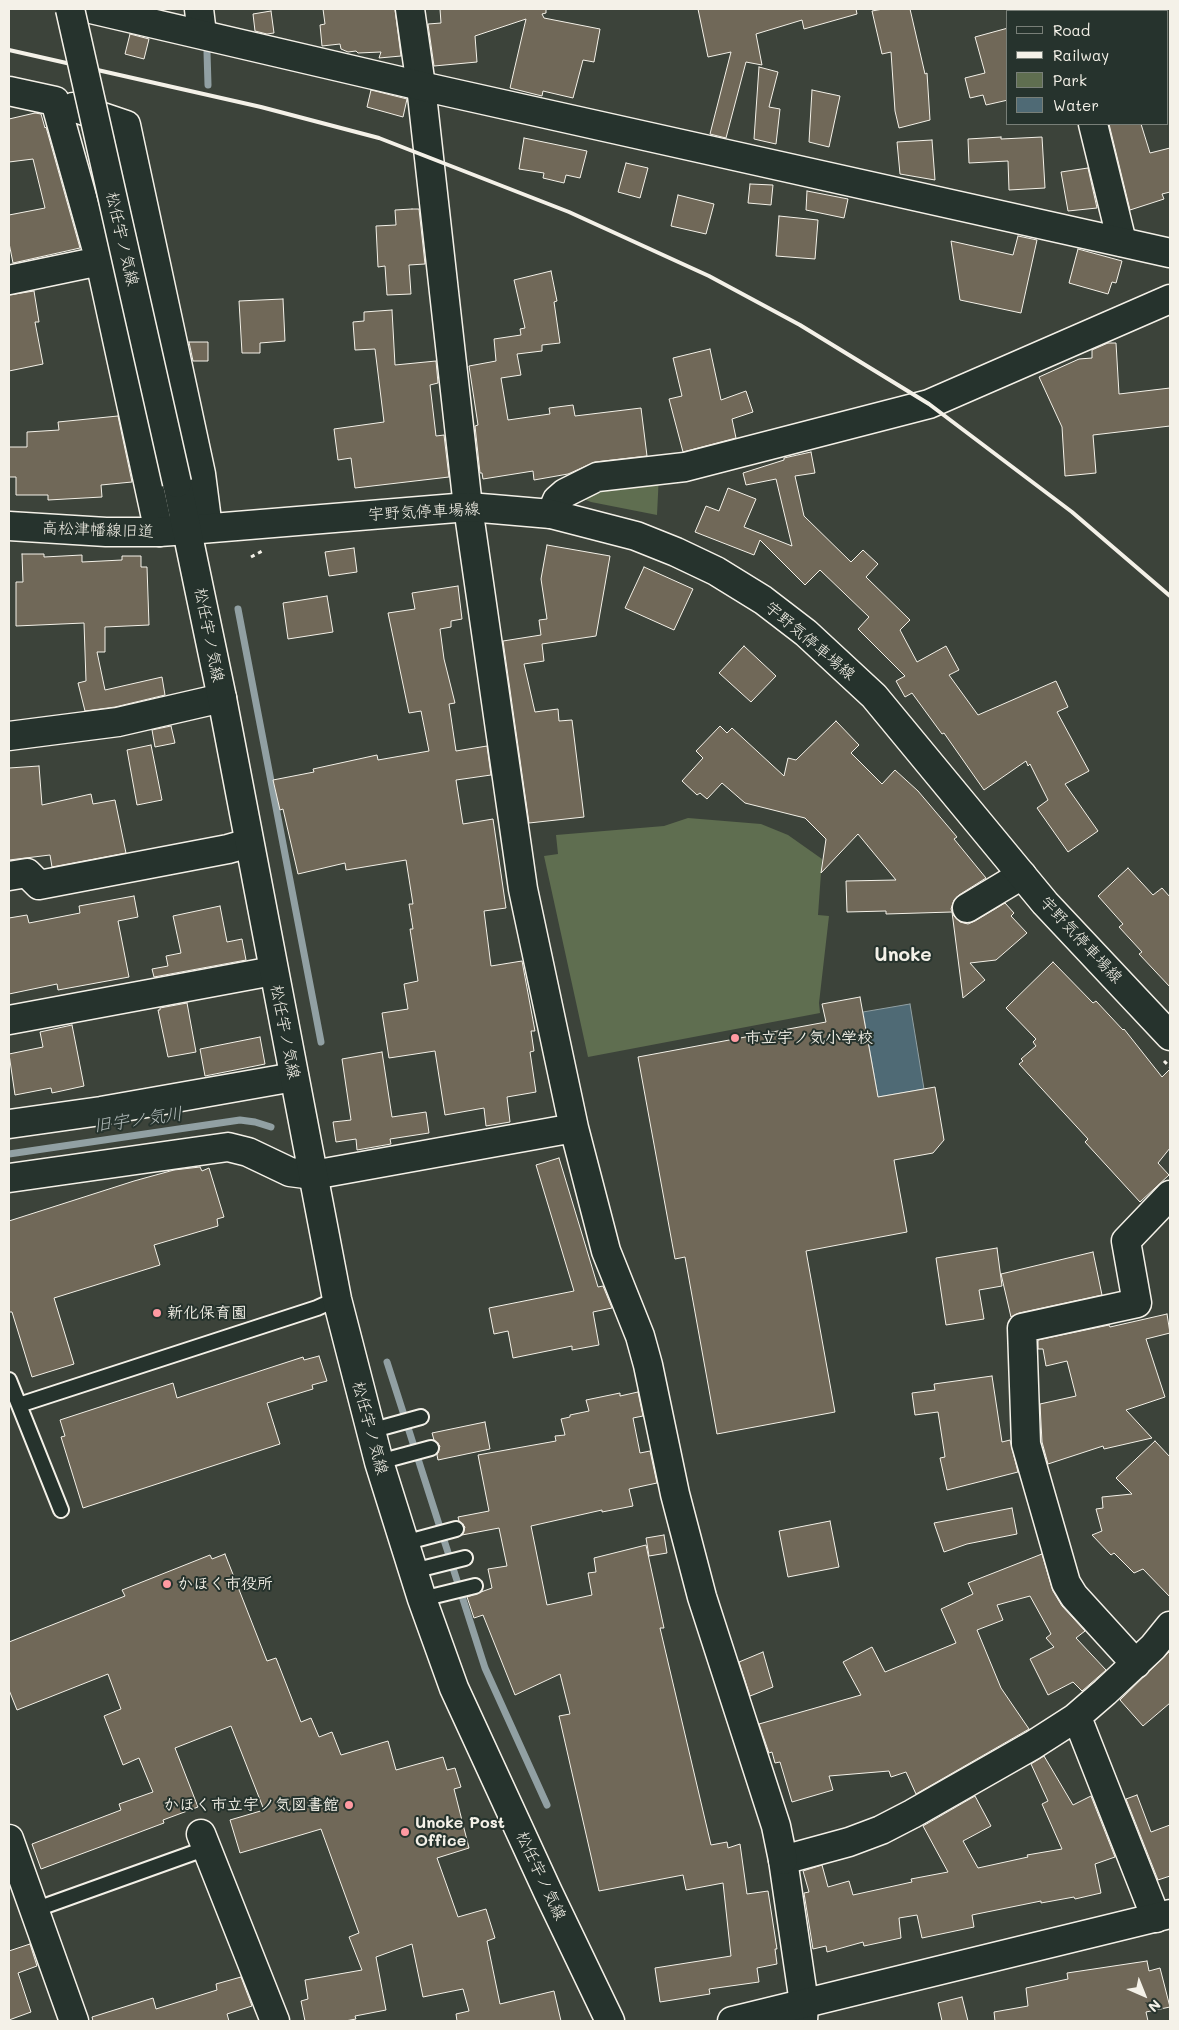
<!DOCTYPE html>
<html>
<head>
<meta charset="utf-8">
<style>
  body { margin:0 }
  #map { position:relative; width:1179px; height:2030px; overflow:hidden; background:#3c433a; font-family:Mali,sans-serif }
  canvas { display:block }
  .frame { position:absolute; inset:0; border:10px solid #f4f1e8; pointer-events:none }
  .legend { position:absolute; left:1006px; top:10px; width:162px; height:115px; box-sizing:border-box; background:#26332d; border:1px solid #787f78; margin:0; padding:6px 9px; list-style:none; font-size:15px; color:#f4f1e8 }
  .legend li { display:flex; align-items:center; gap:10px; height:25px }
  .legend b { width:25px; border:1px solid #787f78 }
  .north { position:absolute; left:1119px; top:1970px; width:50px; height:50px; -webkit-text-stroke:4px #26332d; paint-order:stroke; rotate:136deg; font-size:14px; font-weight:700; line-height:20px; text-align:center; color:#f4f1e8 }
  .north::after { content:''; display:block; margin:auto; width:18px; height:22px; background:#f4f1e8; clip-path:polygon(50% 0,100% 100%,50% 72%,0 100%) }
</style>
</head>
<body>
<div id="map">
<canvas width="1179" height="2030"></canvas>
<div class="frame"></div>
<ul class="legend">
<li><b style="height:6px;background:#26332d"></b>Road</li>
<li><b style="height:6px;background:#f4f1e8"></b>Railway</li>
<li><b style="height:14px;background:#5f6e50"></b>Park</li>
<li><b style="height:14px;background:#4f6a75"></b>Water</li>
</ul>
<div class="north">N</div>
</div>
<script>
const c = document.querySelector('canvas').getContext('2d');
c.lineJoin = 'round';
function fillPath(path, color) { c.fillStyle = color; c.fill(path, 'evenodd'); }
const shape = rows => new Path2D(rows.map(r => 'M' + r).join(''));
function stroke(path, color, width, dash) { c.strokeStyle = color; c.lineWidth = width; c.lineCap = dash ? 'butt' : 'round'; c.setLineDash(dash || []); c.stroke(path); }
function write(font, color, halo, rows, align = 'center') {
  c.font = font + ' Mali,"Klee One",sans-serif'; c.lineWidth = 4; c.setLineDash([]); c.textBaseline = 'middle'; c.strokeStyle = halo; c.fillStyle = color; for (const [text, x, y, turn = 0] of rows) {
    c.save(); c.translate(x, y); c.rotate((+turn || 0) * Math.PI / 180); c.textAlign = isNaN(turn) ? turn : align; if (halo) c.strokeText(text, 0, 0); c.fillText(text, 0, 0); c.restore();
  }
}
fillPath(shape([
  [659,474,657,515,591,502,586,500,584,496,585,492],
  [688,818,761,824,788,835,822,859,818,915,829,916,819,1003,820,1013,588,1057,544,856,558,854,556,835,664,826]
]), '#5f6e50');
const water = shape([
  [910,1004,924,1089,878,1097,863,1012,910,1004]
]);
fillPath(water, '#4f6a75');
stroke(water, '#91a0a3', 1);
stroke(shape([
  [207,52,208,85],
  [238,609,321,1042],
  [9,1154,240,1120,255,1122,271,1127],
  [387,1362,485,1668,547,1805]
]), '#91a0a3', 7);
const building = shape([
  [323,9,395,9,401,56,379,58,381,52,358,53,356,51,348,52,341,49,340,44,322,46,320,25,325,24,323,9],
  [440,9,546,9,546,13,542,14,544,18,600,29,594,62,583,60,573,98,543,91,542,96,510,88,526,19,475,36,477,62,434,66,428,24,441,23,440,9],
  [698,9,856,9,857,14,804,29,802,20,756,34,762,65,746,62,726,138,710,134,731,52,708,57,698,9],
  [883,9,910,9,925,74,927,73,930,120,899,128,895,111,891,52,882,54,872,11,883,9],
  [271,11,274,33,267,34,255,31,253,14,271,11],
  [1008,28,1008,100,986,105,983,95,970,98,965,78,985,73,975,37,1008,28],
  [130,34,149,39,144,59,125,54,130,34],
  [759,67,778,72,769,107,780,109,776,144,754,139,759,67],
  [371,90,407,99,403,117,367,107,371,90],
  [812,90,840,96,829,147,809,142,812,90],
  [35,113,41,114,45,128,46,127,80,248,13,263,9,243,9,215,45,208,33,159,9,162,9,119,35,113],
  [1109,124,1141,124,1150,153,1170,148,1170,192,1162,194,1164,199,1130,210,1109,124],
  [1001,137,1001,139,1042,137,1045,188,1009,190,1008,161,969,163,968,139,1001,137],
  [524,138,587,151,580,178,566,175,564,183,543,178,544,173,519,169,524,138],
  [932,140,935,180,900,174,897,142,932,140],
  [626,163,648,168,640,198,618,192,626,163],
  [1088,168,1097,208,1068,211,1061,172,1088,168],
  [750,184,773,185,771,205,748,203,750,184],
  [807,191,848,199,844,218,806,210,807,191],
  [678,195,714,204,706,234,671,226,678,195],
  [412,209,419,209,425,264,409,265,411,294,387,295,385,266,378,267,376,226,396,225,395,210,412,209],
  [779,216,818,220,815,259,776,256,779,216],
  [1018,236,1037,240,1021,313,960,300,951,241,1013,255,1018,236],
  [1078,249,1122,261,1116,283,1112,282,1108,294,1069,283,1078,249],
  [551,271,557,301,554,302,560,343,542,345,542,351,517,354,521,375,501,378,508,420,550,414,549,408,573,405,575,416,641,408,647,456,595,462,568,474,534,480,533,471,483,479,482,473,480,473,475,426,478,425,469,366,496,361,494,339,521,335,520,329,525,328,514,280,551,271],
  [34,291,39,322,35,322,43,364,9,371,9,295,34,291],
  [283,299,285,341,260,343,260,353,242,353,239,301,283,299],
  [392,310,395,365,436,361,438,383,430,385,436,436,444,435,449,477,355,488,351,458,338,460,334,429,384,422,375,349,355,350,353,322,364,321,364,312,392,310],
  [189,342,208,342,208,361,193,361,189,342],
  [1108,343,1116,343,1119,394,1170,388,1170,426,1093,435,1096,473,1065,476,1062,427,1039,377,1079,359,1092,358,1092,350,1108,343],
  [710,349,721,400,746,391,753,412,732,419,736,438,683,452,669,399,682,396,673,358,710,349],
  [118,416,132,482,101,485,102,497,48,500,48,495,16,495,16,477,9,477,9,447,27,447,27,432,59,430,58,422,118,416],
  [811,452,815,473,795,476,804,516,851,562,863,550,878,564,866,577,910,620,900,630,917,662,946,646,959,670,949,675,978,715,1056,681,1068,707,1057,712,1089,771,1065,784,1098,831,1068,852,1037,808,1048,800,1030,764,1028,766,1026,761,984,790,944,733,942,734,912,693,905,697,896,681,905,676,858,629,869,617,820,570,805,585,760,540,754,555,695,532,706,506,719,511,728,488,756,499,744,527,792,546,776,479,746,485,743,473,784,460,784,458,811,452],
  [547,545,610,556,596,636,542,644,544,661,524,664,535,712,558,709,559,721,572,720,584,817,529,823,503,641,541,635,539,620,547,619,541,579,547,545],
  [354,548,357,572,329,576,325,552,354,548],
  [22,554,44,554,44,557,82,555,82,562,122,560,122,556,141,556,141,567,147,567,149,625,105,627,105,652,97,652,105,690,162,677,165,695,115,707,85,711,78,683,86,681,84,623,16,626,16,582,23,582,22,554],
  [644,567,693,589,674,630,625,608,644,567],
  [458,586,462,619,451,621,451,627,440,629,444,659,455,703,449,704,456,751,487,746,491,775,456,780,463,824,493,819,506,908,484,911,491,966,522,961,535,1031,531,1031,534,1051,530,1052,536,1092,507,1097,510,1122,486,1126,484,1108,445,1115,435,1051,389,1058,382,1013,408,1009,404,984,418,981,410,929,413,929,409,904,413,904,406,860,346,870,345,863,298,874,283,809,280,810,273,780,314,772,313,769,377,755,378,760,429,751,421,711,409,713,388,613,415,609,412,593,458,586],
  [327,596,333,632,288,639,283,603,327,596],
  [744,646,776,676,751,702,719,673,744,646],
  [836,721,859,745,851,753,882,784,895,770,918,791,957,837,954,839,986,878,959,895,954,900,951,909,954,916,960,922,968,924,975,921,1005,903,1014,913,1011,916,1027,933,996,960,970,963,985,980,963,998,952,912,886,914,886,911,847,912,846,881,896,880,858,834,821,873,826,839,805,818,745,803,722,783,707,799,700,793,697,795,682,781,703,758,696,751,720,726,727,733,732,728,784,776,788,758,796,760,836,721],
  [171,726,175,743,155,747,152,730,171,726],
  [151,745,162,800,137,805,127,750,151,745],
  [39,766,42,805,91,794,93,804,115,800,126,853,52,867,50,855,9,860,9,768,39,766],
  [1128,868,1153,895,1162,888,1170,897,1170,987,1139,954,1142,952,1119,927,1123,924,1098,896,1128,868],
  [134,896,138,917,118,921,129,977,58,990,57,984,9,994,9,918,27,915,29,923,80,913,79,906,134,896],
  [220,906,227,942,242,939,246,960,154,977,152,969,168,966,166,956,181,953,173,916,220,906],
  [1053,962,1093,1003,1096,1001,1123,1030,1124,1029,1162,1077,1170,1069,1170,1148,1158,1163,1169,1175,1140,1202,1085,1142,1088,1139,1019,1064,1023,1061,1021,1059,1036,1046,1033,1042,1036,1039,1006,1008,1053,962],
  [860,997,878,1097,935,1087,944,1140,933,1153,894,1160,907,1232,806,1251,835,1412,717,1434,685,1257,675,1259,638,1057,826,1022,822,1004,860,997],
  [187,1003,196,1052,168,1057,158,1010,160,1010,160,1008,187,1003],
  [72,1025,84,1086,52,1093,51,1088,15,1095,9,1054,43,1047,40,1032,72,1025],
  [260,1037,265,1064,205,1076,200,1049,260,1037],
  [382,1052,392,1117,426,1112,429,1133,390,1139,391,1144,357,1150,356,1139,336,1142,333,1122,351,1120,342,1059,382,1052],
  [559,1158,598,1287,603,1286,612,1308,593,1312,599,1345,572,1350,572,1346,513,1358,508,1331,494,1334,489,1308,574,1291,536,1165,559,1158],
  [200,1167,202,1171,209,1168,224,1217,217,1219,218,1226,154,1245,160,1265,54,1298,74,1364,32,1377,12,1312,9,1312,9,1221,134,1181,174,1170,200,1167],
  [997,1248,1002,1286,979,1290,984,1319,946,1325,936,1258,997,1248],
  [1093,1252,1102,1295,1019,1313,1011,1317,1001,1274,1093,1252],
  [1167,1314,1170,1333,1146,1339,1165,1397,1126,1410,1152,1438,1104,1449,1103,1446,1048,1464,1042,1442,1040,1404,1076,1396,1067,1361,1046,1366,1043,1349,1038,1349,1038,1340,1109,1325,1110,1327,1167,1314],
  [319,1356,327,1381,312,1385,313,1389,267,1403,280,1444,83,1508,61,1437,65,1436,60,1420,173,1383,177,1398,303,1357,304,1360,319,1356],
  [992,1376,1002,1442,1010,1440,1018,1472,947,1490,940,1458,945,1457,938,1412,915,1415,912,1393,935,1390,934,1384,992,1376],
  [638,1392,643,1416,633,1418,640,1453,650,1451,657,1483,629,1489,633,1506,602,1512,602,1510,531,1526,547,1605,592,1595,588,1573,596,1572,594,1558,646,1545,664,1628,660,1628,711,1845,727,1842,728,1848,740,1844,747,1894,768,1891,777,1949,775,1949,777,1964,757,1968,759,1982,709,1989,710,1994,660,2002,655,1968,731,1956,723,1883,686,1890,683,1875,599,1891,559,1716,570,1714,560,1674,515,1695,483,1615,474,1618,467,1597,492,1588,488,1569,507,1566,499,1528,462,1535,465,1527,459,1521,458,1517,489,1511,478,1455,556,1441,555,1436,565,1435,561,1419,570,1417,570,1415,589,1411,586,1400,620,1393,620,1396,638,1392],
  [485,1422,490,1449,438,1460,437,1455,440,1446,434,1440,432,1433,485,1422],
  [1155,1441,1170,1457,1170,1597,1143,1569,1134,1573,1114,1553,1111,1555,1092,1535,1102,1531,1096,1509,1103,1508,1102,1497,1132,1494,1116,1478,1155,1441],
  [1012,1508,1017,1534,967,1544,944,1552,934,1523,1012,1508],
  [830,1521,839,1567,788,1577,779,1531,830,1521],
  [664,1535,667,1553,649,1556,646,1538,664,1535],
  [225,1554,267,1661,276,1658,301,1722,311,1718,319,1737,332,1732,341,1755,388,1741,396,1770,443,1757,447,1770,455,1768,461,1787,454,1789,469,1848,437,1858,458,1917,486,1909,495,1938,487,1941,500,2004,554,1991,561,2021,457,2021,456,2014,469,2011,463,1989,423,1997,412,1944,376,1957,386,2010,355,2016,356,2019,345,2021,305,2021,301,2001,308,1999,305,1980,362,1970,349,1937,359,1933,321,1829,240,1853,230,1820,264,1810,231,1726,175,1748,198,1807,163,1820,164,1823,41,1869,32,1844,121,1810,119,1804,153,1792,139,1758,123,1765,104,1716,121,1709,108,1674,17,1710,9,1690,9,1642,125,1596,122,1590,210,1555,212,1559,225,1554],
  [1042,1554,1053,1591,1062,1606,1085,1631,1076,1638,1106,1670,1082,1691,1073,1682,1048,1695,1030,1659,1054,1647,1046,1638,1051,1634,1030,1596,997,1605,1003,1620,977,1630,1001,1688,1029,1729,916,1794,906,1772,891,1777,889,1771,829,1776,833,1790,792,1802,780,1762,775,1763,772,1752,769,1753,759,1724,861,1695,843,1662,872,1647,885,1672,956,1643,941,1609,973,1594,968,1583,1042,1554],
  [1170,1651,1170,1703,1143,1726,1120,1700,1170,1651],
  [763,1652,773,1687,750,1696,739,1662,763,1652],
  [1044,1756,1073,1805,1091,1796,1115,1857,1095,1864,1101,1893,1075,1899,1074,1897,1041,1903,1041,1901,972,1915,974,1927,922,1938,917,1915,899,1918,901,1938,864,1946,863,1942,827,1952,826,1946,813,1949,804,1893,809,1892,803,1871,822,1865,828,1887,849,1881,853,1895,912,1882,911,1879,948,1872,923,1826,975,1796,991,1826,963,1841,978,1868,1028,1857,1027,1855,1062,1849,1042,1804,1048,1801,1031,1764,1044,1756],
  [1137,1795,1151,1832,1170,1825,1170,1876,1158,1880,1126,1799,1137,1795],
  [30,1944,37,1966,18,1973,31,2012,9,2020,9,1951,30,1944],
  [1147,1961,1149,1971,1160,1968,1170,2007,1146,2012,1148,2021,995,2021,994,2012,1028,2006,1026,1988,1068,1979,1067,1973,1147,1961],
  [241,1977,252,2006,227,2014,229,2021,93,2021,92,2017,153,1998,156,2009,217,1990,216,1984,241,1977],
  [962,1997,968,2021,942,2021,938,2003,962,1997]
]);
fillPath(building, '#706858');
stroke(building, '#f4f1e8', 1);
const service = shape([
  [9,1380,61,1510],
  [19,1405,317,1308,337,1299],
  [370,1431,421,1417],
  [379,1462,431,1448],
  [404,1543,456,1529],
  [413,1571,465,1558],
  [422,1599,475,1586],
  [34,1910,207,1848]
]);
const minor = shape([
  [199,9,202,34],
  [410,9,421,86,468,507],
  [1065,9,1066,11],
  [9,91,55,101,100,261,159,532],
  [73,107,126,125,201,474,208,528],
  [1093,124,1122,242],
  [9,280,100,261],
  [551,514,557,500,565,493,597,477,685,467,929,404,1170,299],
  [9,736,118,722,222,698],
  [9,876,27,873,39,885,228,849,249,843],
  [967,908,1022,875],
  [9,1020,273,971],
  [9,1124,101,1111,294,1077],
  [9,1178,228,1147,248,1152,290,1172,313,1175],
  [1136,1664,1074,1596,1066,1583,1026,1444,1022,1328,1137,1303,1126,1241,1170,1195],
  [1075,1718,1080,1725,1156,1918],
  [201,1834,275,2021],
  [9,1839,74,2021],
  [803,2021,804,2003,783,1860,849,1842,881,1830,912,1814,1033,1745,1075,1718,1105,1692,1153,1647,1170,1626]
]);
const tertiary = shape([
  [91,9,421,86,1170,253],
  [468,507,523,889,574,1128],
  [9,526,106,532,159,532,188,530],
  [313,1175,574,1128,606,1251,640,1336,648,1365,675,1494,702,1597,776,1826,783,1860],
  [732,2021,1170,1914]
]);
const secondary = shape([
  [188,530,468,507,493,509,551,514,636,536,676,552,716,571,763,600,806,633,874,696,1045,903,1170,1036]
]);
const primary = shape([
  [177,483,222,698,337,1299,379,1462,422,1599,454,1688,548,1892,610,2021]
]);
stroke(service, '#f4f1e8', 18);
stroke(minor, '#f4f1e8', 31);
stroke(tertiary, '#f4f1e8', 31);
stroke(secondary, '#f4f1e8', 31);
stroke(primary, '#f4f1e8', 31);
stroke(shape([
  [251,557,264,550],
  [1164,1061,1170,1067]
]), '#f4f1e8', 3, [4, 4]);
stroke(service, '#26332d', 14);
stroke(minor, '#26332d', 28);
stroke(tertiary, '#26332d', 28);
stroke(secondary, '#26332d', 28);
stroke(primary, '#26332d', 28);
stroke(shape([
  [9,50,261,107,379,138,569,212,709,276,800,325,929,404,1072,512,1170,596]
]), '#f4f1e8', 4);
const primaryBridge = shape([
  [70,9,177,483]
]);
stroke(primaryBridge, '#f4f1e8', 31, []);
stroke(primaryBridge, '#26332d', 28);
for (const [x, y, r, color] of [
  [735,1038,5,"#ff9aa2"],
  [157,1313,5,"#ff9aa2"],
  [167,1584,5,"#ff9aa2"],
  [349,1805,5,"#ff9aa2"],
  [405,1832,5,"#ff9aa2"]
]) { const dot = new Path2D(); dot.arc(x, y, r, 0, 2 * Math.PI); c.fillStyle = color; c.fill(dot); stroke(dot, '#26332d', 2); }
write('16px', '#f4f1e8', '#26332d', [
  ["松任宇ノ気線",122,239,77],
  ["宇野気停車場線",424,512,-3],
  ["高松津幡線旧道",98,530,2],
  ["松任宇ノ気線",209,635,79],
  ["宇野気停車場線",810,641,40],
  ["宇野気停車場線",1081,940,47],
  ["松任宇ノ気線",285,1032,79],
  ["松任宇ノ気線",370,1428,75],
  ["松任宇ノ気線",541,1876,65]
]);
write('bold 16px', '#f4f1e8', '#26332d', [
  ["市立宇ノ気小学校",745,1038],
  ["新化保育園",167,1313],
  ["かほく市役所",177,1584],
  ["かほく市立宇ノ気図書館",339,1805,"right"],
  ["Unoke Post",415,1823],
  ["Office",415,1841]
], 'left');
write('italic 18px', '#b2bbba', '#26332d', [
  ["旧宇ノ気川",138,1120,-8]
]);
write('bold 19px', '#f4f1e8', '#26332d', [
  ["Unoke",903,955]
]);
</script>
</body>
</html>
